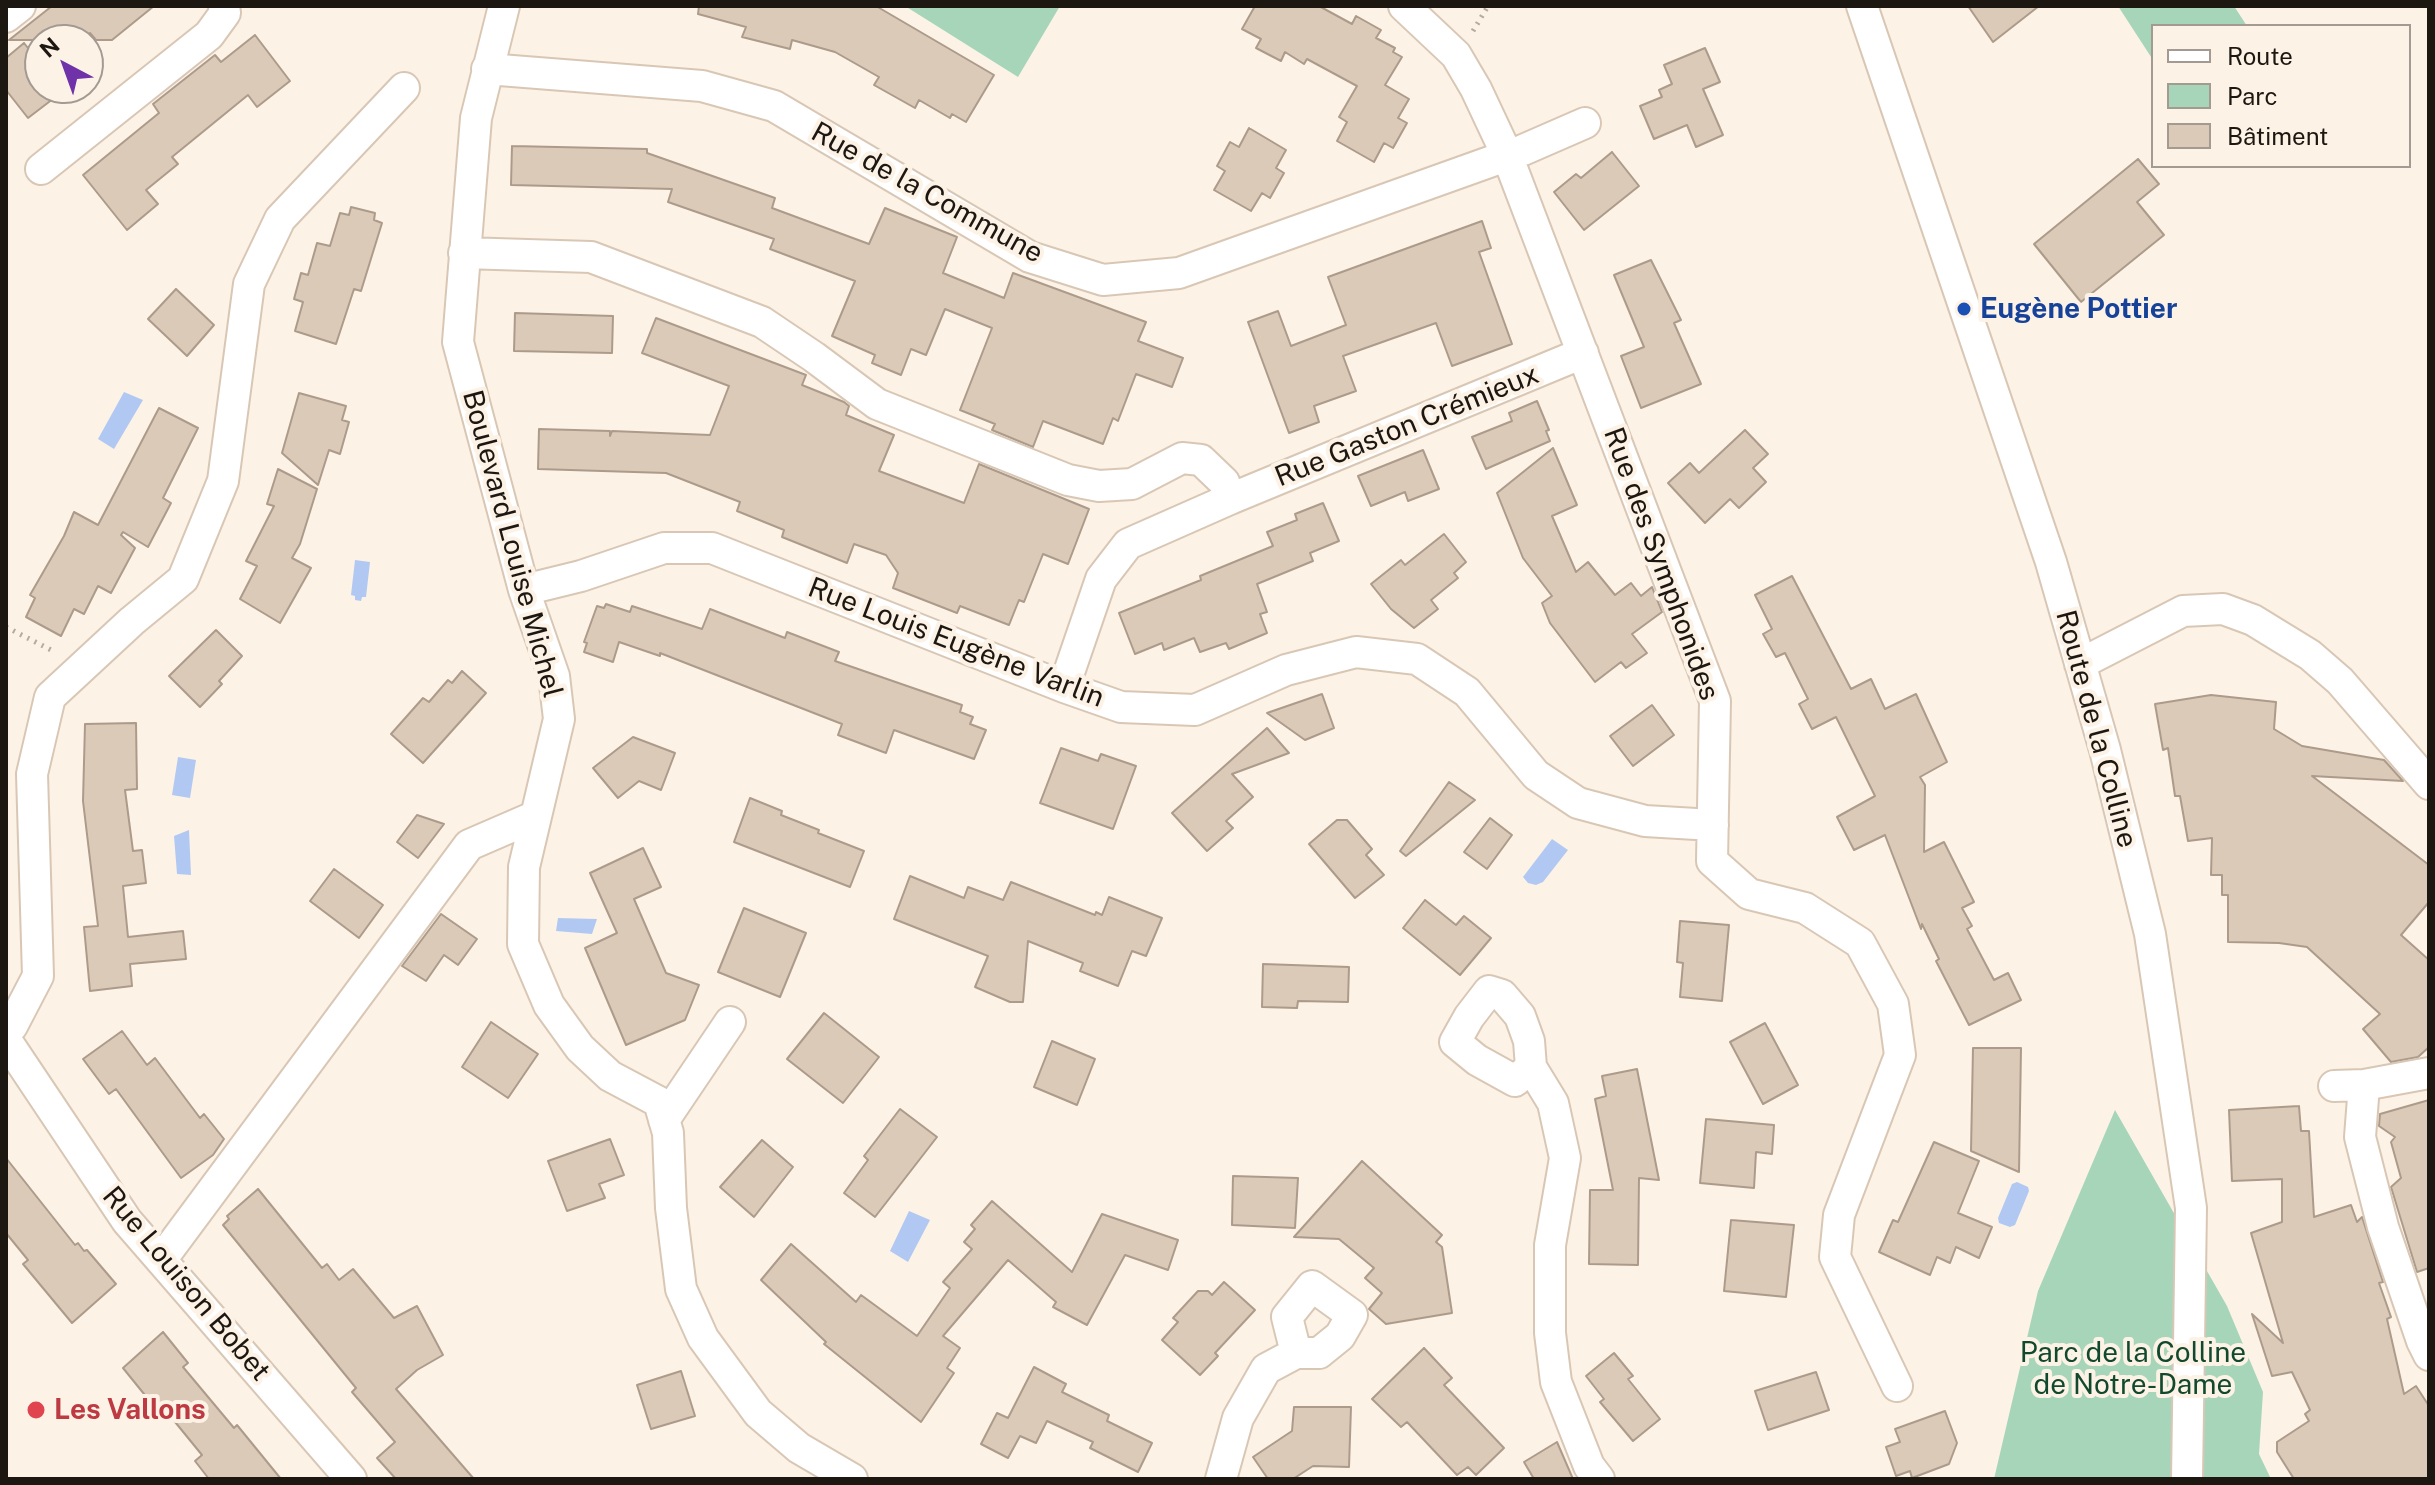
<!DOCTYPE html>
<html>
<head>
<meta charset="utf-8">
<style>
  body { margin:0 }
  #map { position:relative; width:2435px; height:1485px; overflow:hidden; background:#fdf2e6; font-family:"Public Sans",sans-serif }
  canvas { display:block }
  .frame { position:absolute; inset:0; border:8px solid #1d1711; pointer-events:none }
  .legend { position:absolute; left:2151px; top:24px; width:260px; height:144px; box-sizing:border-box; background:#fdf2e6; border:2px solid #a39a91; margin:0; padding:10px 14px; list-style:none; font-size:24px; color:#1d1711 }
  .legend li { display:flex; align-items:center; gap:16px; height:40px }
  .legend b { width:40px; border:2px solid #a39a91 }
  .north { position:absolute; left:24px; top:24px; width:80px; height:80px; box-sizing:border-box; background:#fdf2e6; border:2px solid #a39a91; border-radius:50%; rotate:319deg; font-size:22px; font-weight:700; line-height:32px; text-align:center; color:#1d1711 }
  .north::after { content:''; display:block; margin:auto; width:28px; height:36px; background:#6f32a8; clip-path:polygon(50% 0,100% 100%,50% 72%,0 100%) }
</style>
</head>
<body>
<div id="map">
<canvas width="2435" height="1485"></canvas>
<div class="frame"></div>
<ul class="legend">
<li><b style="height:10px;background:#fff"></b>Route</li>
<li><b style="height:22px;background:#a7d5b9"></b>Parc</li>
<li><b style="height:22px;background:#dccab8"></b>Bâtiment</li>
</ul>
<div class="north">N</div>
</div>
<script>
const c = document.querySelector('canvas').getContext('2d');
c.lineJoin = 'round';
function fillPath(path, color) { c.fillStyle = color; c.fill(path, 'evenodd'); }
const shape = rows => new Path2D(rows.map(r => 'M' + r).join(''));
function stroke(path, color, width, dash) { c.strokeStyle = color; c.lineWidth = width; c.lineCap = dash ? 'butt' : 'round'; c.setLineDash(dash || []); c.stroke(path); }
function write(font, color, halo, rows, align = 'center') {
  c.font = font + ' "Public Sans",sans-serif'; c.lineWidth = 8; c.setLineDash([]); c.textBaseline = 'middle'; c.strokeStyle = halo; c.fillStyle = color; for (const [text, x, y, turn = 0] of rows) {
    c.save(); c.translate(x, y); c.rotate((+turn || 0) * Math.PI / 180); c.textAlign = isNaN(turn) ? turn : align; if (halo) c.strokeText(text, 0, 0); c.fillText(text, 0, 0); c.restore();
  }
}
fillPath(shape([
  [905,6,1060,6,1018,77],
  [2118,6,2234,6,2247,26,2153,26,2153,60],
  [2115,1110,2227,1306,2263,1392,2259,1454,2271,1479,1994,1479,2038,1291]
]), '#a7d5b9');
fillPath(shape([
  [124,392,143,400,114,449,98,439],
  [355,560,370,562,366,597,362,597,361,601,355,600,355,596,351,595],
  [178,757,196,760,190,798,172,795],
  [189,830,191,875,177,874,174,836],
  [1552,839,1568,850,1543,882,1536,885,1528,883,1523,877],
  [558,918,597,919,592,934,556,931],
  [2017,1182,2028,1187,2029,1191,2015,1225,2010,1227,1999,1223,1998,1218,2012,1184],
  [909,1211,930,1220,908,1262,890,1251]
]), '#b1c9f2');
const building = shape([
  [52,6,154,6,112,40,96,40,90,33,83,40,9,40,52,6],
  [699,6,876,6,994,75,966,122,952,114,950,118,919,100,915,108,874,85,879,77,835,52,792,40,790,49,742,37,746,27,698,14,699,6],
  [1255,6,1319,6,1352,24,1356,16,1381,30,1376,38,1395,48,1393,52,1402,57,1385,85,1409,99,1398,118,1407,123,1393,148,1384,143,1374,162,1337,141,1347,122,1339,117,1357,86,1307,59,1304,64,1285,52,1281,61,1256,48,1261,39,1242,29,1255,6],
  [1968,6,2039,6,1993,42,1968,6],
  [255,35,290,81,257,107,248,95,172,157,178,164,146,190,158,204,127,230,83,175,159,113,153,104,215,55,221,62,255,35],
  [24,43,40,63,40,88,59,88,62,92,28,118,6,90,6,58,24,43],
  [1705,48,1720,82,1703,89,1723,135,1696,147,1687,125,1654,139,1640,106,1662,97,1659,90,1672,84,1664,65,1705,48],
  [1249,128,1286,150,1276,168,1284,173,1270,198,1262,193,1251,211,1214,190,1225,171,1217,166,1230,142,1239,147,1249,128],
  [512,146,647,149,647,153,775,198,772,208,869,244,885,208,957,237,943,273,1004,298,1013,273,1146,322,1138,341,1183,358,1172,387,1136,374,1118,421,1113,418,1103,444,1043,421,1033,447,992,430,995,424,960,410,992,328,945,309,926,355,911,349,901,375,872,363,875,355,832,336,855,281,770,249,774,239,668,202,672,189,511,185,512,146],
  [1612,152,1639,186,1584,230,1554,192,1576,174,1581,178,1612,152],
  [2138,159,2159,184,2137,202,2164,235,2081,302,2034,244,2138,159],
  [351,207,375,213,374,220,382,223,361,291,354,289,336,344,295,331,303,302,294,299,301,273,308,275,317,243,330,246,340,213,349,215,351,207],
  [1482,221,1491,248,1479,252,1512,344,1452,366,1436,323,1343,356,1356,391,1314,406,1319,422,1289,433,1248,322,1278,311,1291,346,1346,325,1328,277,1482,221],
  [1651,260,1681,320,1674,323,1701,384,1641,408,1621,356,1644,347,1614,275,1651,260],
  [176,289,214,325,187,356,148,319,176,289],
  [515,313,613,316,612,353,514,351,515,313],
  [656,318,806,375,802,385,844,402,849,406,846,415,894,435,879,471,964,503,979,464,1089,509,1068,564,1043,554,1024,602,1019,600,1009,625,960,606,957,613,893,588,898,573,886,555,854,544,847,563,782,537,784,530,737,511,740,502,666,473,538,469,539,429,610,431,610,436,612,431,710,435,729,386,642,353,656,318],
  [299,393,346,406,342,420,349,422,340,454,329,450,318,485,282,453,299,393],
  [1537,401,1549,430,1546,431,1550,441,1486,469,1472,437,1512,421,1509,413,1537,401],
  [159,408,198,428,163,498,171,503,148,547,123,532,121,535,135,548,111,593,98,586,84,614,74,609,61,636,26,617,35,598,30,595,64,536,74,512,98,525,159,408],
  [1745,430,1768,454,1753,468,1766,482,1739,508,1730,499,1705,523,1668,483,1690,463,1699,473,1745,430],
  [1553,448,1577,505,1552,516,1576,572,1588,562,1615,595,1631,583,1641,596,1652,587,1662,612,1632,634,1647,653,1626,668,1621,662,1595,682,1550,623,1542,603,1552,596,1523,558,1497,493,1553,448],
  [1423,450,1439,489,1408,501,1405,492,1371,506,1358,476,1423,450],
  [278,469,317,489,300,544,292,558,311,568,280,623,240,599,257,566,246,561,274,506,267,504,278,469],
  [1323,503,1339,541,1310,553,1313,561,1257,584,1267,612,1260,614,1267,633,1229,649,1226,643,1200,652,1194,638,1164,650,1162,643,1135,654,1119,613,1201,580,1200,576,1273,546,1267,532,1297,520,1295,514,1323,503],
  [1444,534,1466,562,1454,573,1458,578,1431,600,1438,609,1414,628,1391,609,1371,584,1401,560,1405,565,1444,534],
  [1792,576,1851,689,1871,679,1885,709,1916,694,1947,762,1920,777,1925,785,1924,852,1944,842,1974,902,1962,908,1972,926,1967,929,1994,980,2008,973,2021,1000,1969,1025,1936,961,1939,959,1922,924,1921,929,1885,835,1854,850,1837,817,1875,796,1836,717,1812,729,1799,704,1808,699,1785,653,1776,657,1763,634,1772,629,1755,595,1792,576],
  [606,604,630,612,632,606,702,629,710,609,785,638,787,632,839,652,835,661,962,705,960,712,973,717,970,724,986,730,974,759,894,730,886,753,838,735,842,724,660,653,660,656,619,642,613,662,584,652,587,643,584,642,597,606,604,608,606,604],
  [216,630,242,656,219,681,222,684,200,707,169,676,216,630],
  [462,671,486,693,423,763,391,734,423,698,429,702,448,680,452,683,462,671],
  [1322,694,1334,728,1305,740,1267,713,1322,694],
  [2211,695,2276,702,2274,729,2302,746,2384,760,2403,781,2312,776,2429,865,2429,902,2401,935,2429,960,2429,1047,2418,1057,2391,1062,2363,1029,2380,1014,2307,947,2279,943,2228,942,2228,895,2222,895,2222,875,2211,875,2212,838,2188,841,2180,796,2175,796,2168,748,2163,750,2155,704,2211,695],
  [1652,705,1674,735,1633,766,1610,736,1652,705],
  [136,723,137,789,125,790,133,851,142,850,146,883,123,886,128,937,183,931,186,959,130,964,132,986,90,991,84,927,98,926,83,801,85,724,136,723],
  [1267,728,1289,753,1232,774,1253,797,1226,821,1233,828,1207,851,1172,813,1267,728],
  [633,737,675,753,661,790,639,781,618,798,593,768,633,737],
  [1061,748,1098,761,1101,754,1136,766,1113,829,1040,803,1061,748],
  [1449,782,1475,800,1406,856,1400,851,1449,782],
  [750,798,782,811,781,815,819,830,818,833,864,851,850,887,734,842,750,798],
  [417,815,444,824,418,858,397,842,417,815],
  [1490,818,1512,835,1487,869,1464,852,1490,818],
  [1337,820,1347,820,1372,849,1366,855,1384,875,1355,898,1309,844,1337,820],
  [643,848,661,887,634,899,666,973,699,985,685,1020,626,1045,585,948,617,933,590,873,643,848],
  [334,869,383,905,359,938,310,901,334,869],
  [910,876,964,898,968,887,1003,900,1011,882,1095,915,1096,912,1102,915,1109,897,1162,918,1146,956,1132,951,1118,986,1080,971,1083,963,1028,941,1023,1002,1010,1002,975,987,988,956,894,919,910,876],
  [1425,900,1456,925,1464,916,1491,938,1460,975,1403,928,1425,900],
  [744,908,806,933,780,997,718,972,744,908],
  [441,914,477,939,458,965,444,955,426,981,402,966,441,914],
  [1680,921,1729,925,1722,1001,1680,997,1683,963,1677,962,1680,921],
  [1263,964,1349,967,1348,1002,1298,1001,1297,1008,1262,1007,1263,964],
  [824,1013,879,1057,843,1103,787,1059,824,1013],
  [491,1022,538,1054,508,1098,462,1067,491,1022],
  [1765,1023,1798,1085,1763,1104,1730,1042,1765,1023],
  [122,1031,147,1065,155,1058,200,1118,204,1114,224,1139,213,1155,181,1178,116,1089,109,1094,83,1059,122,1031],
  [1052,1041,1095,1059,1077,1105,1034,1087,1052,1041],
  [1973,1048,2021,1048,2019,1172,1971,1151,1973,1048],
  [1637,1069,1659,1180,1639,1178,1638,1265,1589,1264,1590,1190,1613,1190,1595,1099,1606,1096,1602,1076,1637,1069],
  [2429,1100,2429,1268,2417,1272,2391,1187,2401,1178,2391,1142,2395,1137,2379,1126,2380,1114,2429,1100],
  [2299,1106,2301,1131,2309,1131,2314,1217,2351,1205,2357,1222,2362,1217,2383,1282,2379,1283,2391,1317,2387,1319,2404,1394,2416,1386,2429,1406,2429,1479,2294,1479,2277,1452,2277,1442,2309,1421,2305,1414,2310,1410,2292,1372,2272,1376,2252,1314,2283,1343,2251,1233,2282,1222,2282,1179,2232,1181,2229,1110,2299,1106],
  [900,1109,937,1137,875,1217,844,1193,868,1160,864,1156,900,1109],
  [1706,1119,1774,1125,1772,1154,1756,1152,1754,1188,1700,1183,1706,1119],
  [610,1139,624,1175,599,1184,605,1198,567,1211,548,1161,610,1139],
  [762,1140,793,1167,754,1217,720,1187,762,1140],
  [1934,1142,1979,1161,1958,1213,1992,1227,1979,1258,1956,1247,1950,1263,1937,1257,1930,1275,1879,1252,1893,1220,1898,1222,1934,1142],
  [6,1158,75,1245,78,1243,84,1251,87,1250,116,1284,72,1323,23,1264,28,1260,6,1233,6,1158],
  [1362,1161,1442,1235,1436,1242,1442,1247,1452,1313,1386,1324,1369,1309,1382,1293,1365,1278,1374,1268,1339,1239,1294,1237,1362,1161],
  [1233,1176,1298,1178,1295,1228,1232,1225,1233,1176],
  [258,1189,322,1268,327,1264,339,1280,353,1269,394,1318,417,1306,443,1355,417,1370,396,1389,474,1479,396,1479,377,1458,395,1442,352,1392,356,1388,223,1225,229,1219,227,1216,258,1189],
  [992,1201,1072,1272,1102,1214,1178,1240,1168,1270,1125,1255,1087,1325,1053,1307,1056,1302,1008,1260,943,1336,960,1348,947,1368,954,1373,921,1422,824,1344,826,1342,761,1280,791,1244,856,1302,861,1295,917,1336,950,1288,943,1282,972,1249,964,1242,975,1229,971,1225,992,1201],
  [1731,1220,1794,1225,1786,1297,1724,1291,1731,1220],
  [1224,1282,1255,1310,1215,1353,1218,1356,1200,1375,1162,1340,1178,1322,1173,1318,1198,1291,1208,1291,1212,1295,1224,1282],
  [163,1332,188,1363,183,1367,234,1428,237,1425,281,1479,209,1479,195,1461,202,1455,162,1406,157,1410,123,1368,163,1332],
  [1424,1348,1452,1378,1444,1385,1504,1448,1476,1475,1468,1467,1457,1475,1407,1422,1401,1427,1372,1399,1424,1348],
  [1614,1353,1633,1376,1628,1379,1660,1419,1633,1441,1600,1402,1604,1399,1586,1376,1614,1353],
  [1034,1367,1066,1384,1062,1392,1109,1415,1107,1421,1152,1443,1138,1472,1090,1448,1093,1442,1047,1421,1036,1443,1020,1436,1008,1458,981,1444,997,1413,1008,1418,1034,1367],
  [681,1371,695,1416,651,1429,637,1385,681,1371],
  [1816,1372,1829,1410,1768,1430,1755,1391,1816,1372],
  [1294,1407,1351,1407,1349,1467,1313,1466,1293,1479,1268,1479,1253,1457,1292,1431,1294,1407],
  [1945,1411,1957,1443,1949,1464,1912,1478,1910,1471,1896,1476,1886,1447,1900,1442,1895,1429,1945,1411],
  [1557,1442,1573,1479,1534,1479,1524,1462,1557,1442]
]);
fillPath(building, '#dccab8');
stroke(building, '#ac9b8a', 2);
const minor = shape([
  [504,6,476,118,458,342,524,590,554,676,559,719,524,867,523,944,549,1005,580,1048,610,1076,659,1102,668,1133,671,1208,681,1289,703,1338,758,1413,799,1448,852,1479],
  [1404,6,1456,55,1476,89,1507,155,1715,701,1712,861,1749,894,1805,908,1860,943,1893,1004,1900,1055,1839,1215,1835,1257,1897,1386],
  [1862,6,2051,562,2105,750,2150,934,2191,1208,2187,1479],
  [6,17,20,6],
  [487,69,702,86,774,106,1030,257,1103,280,1179,273,1523,150,1585,123],
  [41,169,209,35,225,13,224,6],
  [464,253,591,257,762,322,814,357,877,404,1068,480,1099,486,1132,484,1182,458,1201,460,1224,482,1230,499],
  [524,590,581,576,664,548,712,548,1064,687,1121,707,1195,710,1286,670,1356,652,1417,659,1467,692,1536,775,1578,803,1645,821,1713,825],
  [2080,664,2183,611,2223,609,2253,620,2310,655,2340,681,2429,784],
  [1064,687,1101,579,1128,544,1230,499,1583,353],
  [6,1030,12,1026,38,976,32,774,50,697,132,621,183,579,223,481,249,284,280,219,404,88],
  [6,1040,127,1221,351,1479],
  [1531,1067,1515,1081,1477,1060,1455,1042,1469,1017,1489,991,1502,995,1520,1016,1529,1041,1531,1067,1553,1103,1565,1158,1550,1245,1550,1333,1556,1382,1589,1466,1599,1479],
  [2429,1073,2364,1085,2360,1137,2383,1227,2422,1341,2429,1355],
  [2334,1086,2364,1085],
  [664,1120,730,1022],
  [161,1260,469,845,536,816],
  [1221,1479,1238,1418,1266,1369,1296,1353,1319,1353,1340,1336,1352,1315,1312,1286,1287,1317,1296,1353]
]);
stroke(minor, '#d9c7b5', 34);
stroke(shape([
  [1473,31,1488,6],
  [6,627,55,652]
]), '#b4aba1', 5, [2, 6]);
stroke(minor, '#fff', 30);
for (const [x, y, r, color] of [
  [1964,309,8,"#1a4fb4"],
  [36,1410,10,"#e0444e"]
]) { const dot = new Path2D(); dot.arc(x, y, r, 0, 2 * Math.PI); c.fillStyle = color; c.fill(dot); stroke(dot, '#fdf2e6', 3); }
write('28px', '#1d1711', '#fdf2e6', [
  ["Rue de la Commune",927,193,29],
  ["Rue Gaston Crémieux",1407,426,-22],
  ["Boulevard Louise Michel",512,544,75],
  ["Rue des Symphonides",1661,564,70],
  ["Rue Louis Eugène Varlin",956,643,21],
  ["Route de la Colline",2096,729,75],
  ["Rue Louison Bobet",186,1284,50]
]);
write('bold 28px', '#164399', '#fdf2e6', [
  ["Eugène Pottier",1980,309]
], 'left');
write('28px', '#11492e', '#fdf2e6', [
  ["Parc de la Colline",2133,1353],
  ["de Notre-Dame",2133,1385]
]);
write('bold 28px', '#be3a42', '#fdf2e6', [
  ["Les Vallons",54,1410]
], 'left');
</script>
</body>
</html>
